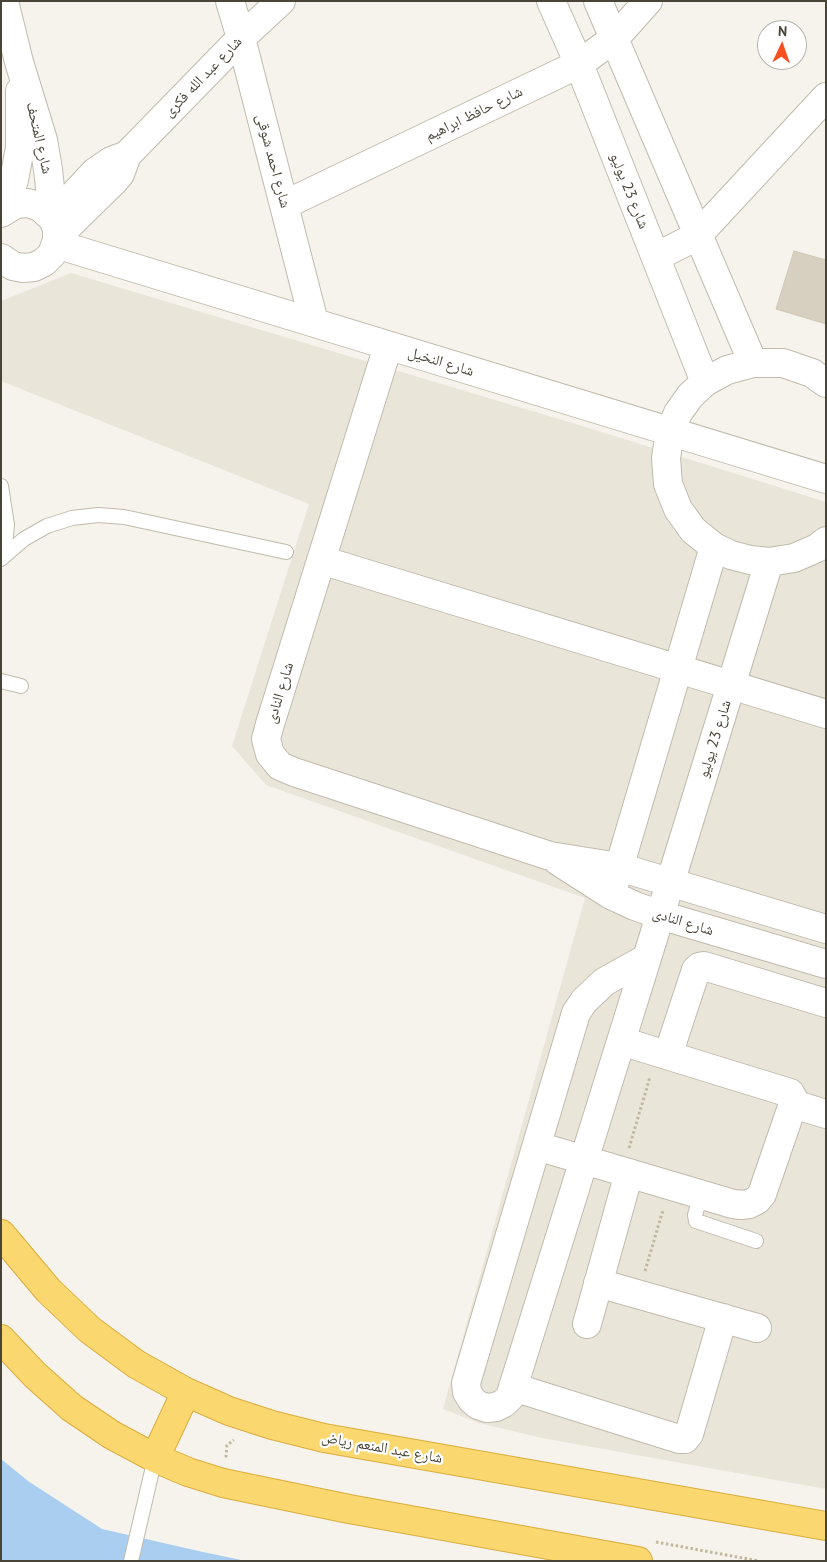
<!DOCTYPE html>
<html>
<head>
<meta charset="utf-8">
<style>
  body { margin:0 }
  #map { position:relative; width:827px; height:1562px; overflow:hidden; background:#f5f3eb; font-family:"PT Sans",sans-serif }
  canvas { display:block }
  .frame { position:absolute; inset:0; border:2px solid #494438; pointer-events:none }
  .north { position:absolute; left:757px; top:20px; width:50px; height:50px; box-sizing:border-box; background:#fff; border:1px solid #b6b4af; border-radius:50%; rotate:3deg; font-size:14px; font-weight:700; line-height:20px; text-align:center; color:#494438 }
  .north::after { content:''; display:block; margin:auto; width:18px; height:22px; background:#f65020; clip-path:polygon(50% 0,100% 100%,50% 72%,0 100%) }
</style>
</head>
<body>
<div id="map">
<canvas width="827" height="1562"></canvas>
<div class="frame"></div>
<div class="north">N</div>
</div>
<script>
const c = document.querySelector('canvas').getContext('2d');
c.lineJoin = 'round';
function fillPath(path, color) { c.fillStyle = color; c.fill(path, 'evenodd'); }
const shape = rows => new Path2D(rows.map(r => 'M' + r).join(''));
function stroke(path, color, width, dash) { c.strokeStyle = color; c.lineWidth = width; c.lineCap = dash ? 'butt' : 'round'; c.setLineDash(dash || []); c.stroke(path); }
function write(font, color, halo, rows, align = 'center') {
  c.font = font + ' "PT Sans","Noto Naskh Arabic",sans-serif'; c.lineWidth = 4.5; c.setLineDash([]); c.textBaseline = 'middle'; c.strokeStyle = halo; c.fillStyle = color; for (const [text, x, y, turn = 0] of rows) {
    c.save(); c.translate(x, y); c.rotate((+turn || 0) * Math.PI / 180); c.textAlign = isNaN(turn) ? turn : align; if (halo) c.strokeText(text, 0, 0); c.fillText(text, 0, 0); c.restore();
  }
}
fillPath(shape([
  [71,273,592,429,826,502,826,1489,542,1438,479,1423,443,1409,585,898,266,785,232,746,309,504,1,381,1,301]
]), '#e9e5d9');
fillPath(shape([
  [1,1459,28,1481,102,1529,203,1552,246,1561,1,1561]
]), '#a9cef0');
const building = shape([
  [794,251,826,260,826,324,776,309,794,251]
]);
fillPath(building, '#d7cfc0');
stroke(building, '#d1c8b3', 1);
const lane = shape([
  [1,486,7,525,4,555],
  [1,559,24,539,47,526,72,518,98,515,124,517,286,552],
  [1,681,21,686],
  [701,1194,695,1215,696,1221,756,1241],
  [131,1561,155,1458]
]);
const street = shape([
  [4,1,19,62,43,140,48,169,51,198,50,215],
  [230,1,241,38,314,322],
  [551,1,579,64,705,382],
  [598,1,753,363],
  [284,205,579,64,615,38,648,1],
  [4,210,14,180,20,148,20,91],
  [1,213,16,204,28,203,40,207,52,218,57,228,57,240,52,254,44,262,34,267,23,268,13,266,1,258],
  [56,214,95,172,111,161,127,155],
  [57,240,65,229,113,182,120,174,127,155,241,38,281,1],
  [56,244,826,479],
  [656,257,697,236,826,97],
  [388,346,270,724,266,739,270,754,280,766,294,772,550,856,619,867,826,929],
  [826,383,812,373,783,363,753,363,727,370,705,382,690,396,678,413,670,432,666,458,668,484,678,509,693,530,714,547,731,555,750,560,769,562,794,558,817,548,826,541],
  [321,560,826,714],
  [558,861,611,895,635,906,660,915,826,964],
  [611,895,714,547],
  [647,958,510,1397,504,1403,496,1407,487,1408,478,1405,472,1400,467,1392,466,1383,576,1013,584,1001,604,982,647,958],
  [647,958,769,562],
  [668,1055,696,970,699,967,704,966,826,1003],
  [793,1104,826,1114],
  [537,1146,733,1204,741,1205,749,1204,757,1200,762,1194,793,1104,794,1100,790,1093,621,1041],
  [598,1283,757,1328],
  [587,1324,629,1173],
  [513,1387,679,1439,685,1439,689,1434,723,1318]
]);
const highway = shape([
  [1,1234,48,1290,90,1330,136,1364,186,1392,229,1411,272,1425,324,1438,826,1526],
  [1,1339,35,1375,72,1408,112,1435,155,1458,188,1472,223,1483,349,1509,638,1561],
  [155,1458,186,1392]
]);
stroke(lane, '#c1bbad', 16);
stroke(street, '#c1bbad', 30);
stroke(highway, '#dcad3e', 30);
stroke(shape([
  [629,1148,650,1077],
  [645,1271,663,1210],
  [227,1457,226,1456,227,1445,234,1440],
  [656,1542,759,1561]
]), '#c2b89f', 3, [2.5, 2.5]);
stroke(lane, '#fff', 14);
stroke(street, '#fff', 28);
stroke(highway, '#fbd76f', 28);
write('15px', '#494438', '#fff', [
  ["شارع عبد الله فكرى",203,77,-46],
  ["شارع حافظ ابراهيم",474,114,-26],
  ["شارع المتحف",39,138,77],
  ["شارع احمد شوقى",273,161,75],
  ["شارع 23 يوليو",629,191,68],
  ["شارع النخيل",441,362,17],
  ["شارع النادى",280,693,-73],
  ["شارع 23 يوليو",715,739,-73],
  ["شارع النادى",683,922,17],
  ["شارع عبد المنعم رياض",382,1448,10]
]);
</script>
</body>
</html>
